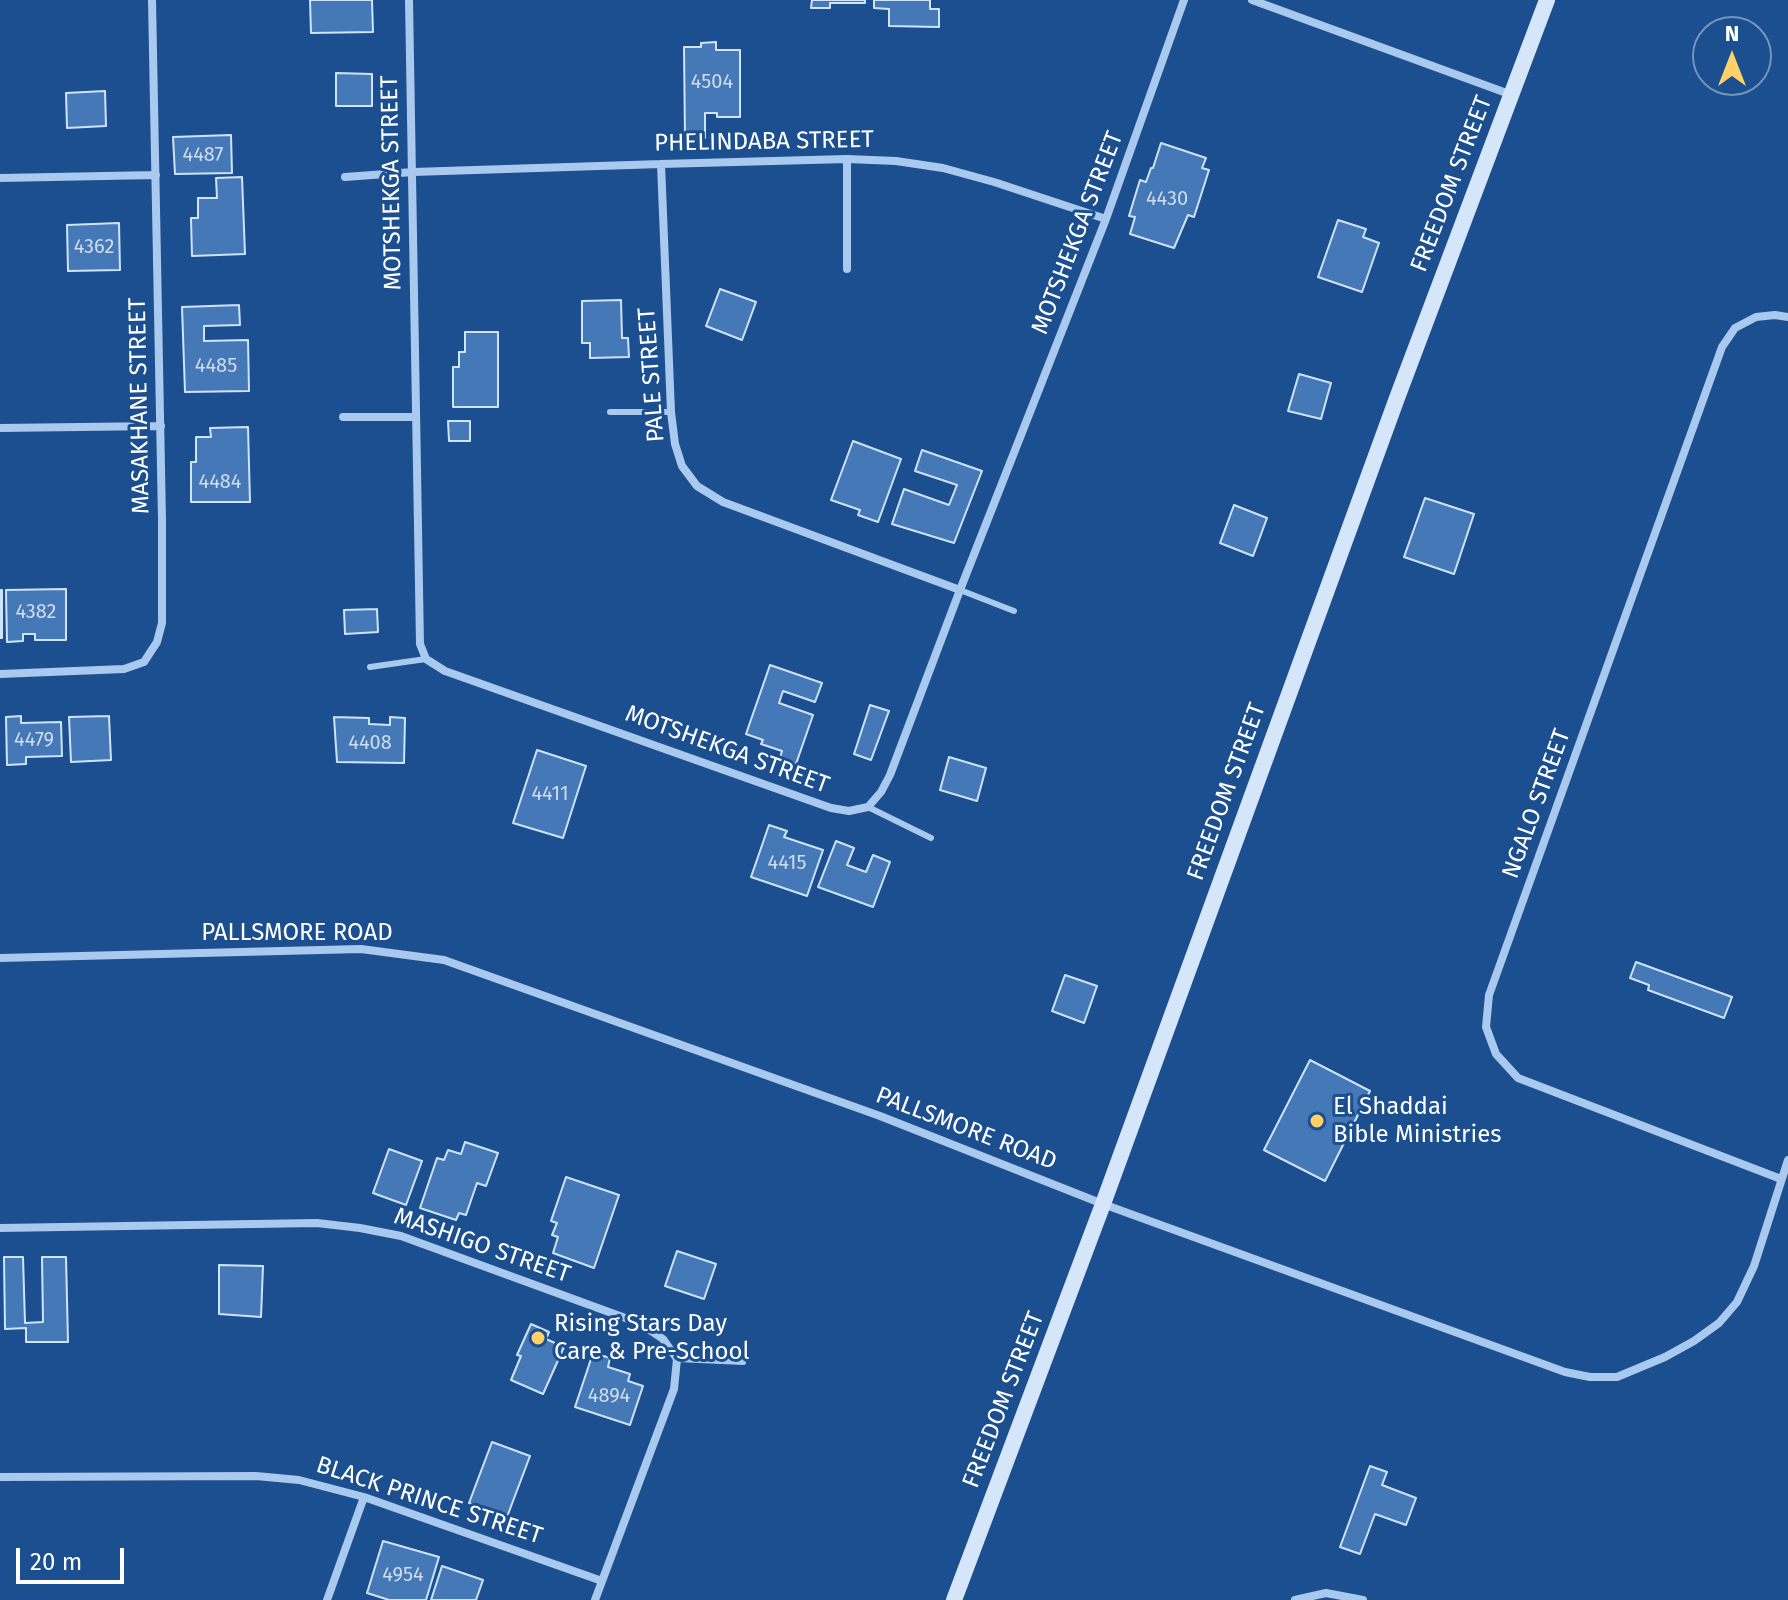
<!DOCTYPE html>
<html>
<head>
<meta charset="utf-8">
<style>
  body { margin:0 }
  #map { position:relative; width:1788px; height:1600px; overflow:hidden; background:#1b4f8f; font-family:"Fira Sans",sans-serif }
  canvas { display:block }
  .north { position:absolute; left:1692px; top:16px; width:80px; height:80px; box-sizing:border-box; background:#1b4f8f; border:2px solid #7695bc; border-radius:50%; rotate:0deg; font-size:22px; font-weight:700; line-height:32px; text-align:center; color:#fff }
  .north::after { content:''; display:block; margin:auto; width:28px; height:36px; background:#ffd166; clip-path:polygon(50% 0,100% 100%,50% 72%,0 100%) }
  .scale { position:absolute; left:16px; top:1548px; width:108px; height:36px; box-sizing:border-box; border:4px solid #fff; border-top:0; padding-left:10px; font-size:24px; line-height:28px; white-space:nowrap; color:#fff; -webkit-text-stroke:6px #1b4f8f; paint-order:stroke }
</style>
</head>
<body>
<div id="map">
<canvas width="1788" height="1600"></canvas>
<div class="north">N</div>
<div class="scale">20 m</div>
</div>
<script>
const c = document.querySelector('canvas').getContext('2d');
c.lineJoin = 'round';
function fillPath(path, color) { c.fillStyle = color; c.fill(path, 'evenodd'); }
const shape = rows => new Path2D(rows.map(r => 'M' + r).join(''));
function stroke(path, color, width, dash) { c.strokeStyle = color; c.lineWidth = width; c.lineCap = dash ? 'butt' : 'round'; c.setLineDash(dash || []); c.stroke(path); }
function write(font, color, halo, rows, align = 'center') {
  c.font = font + ' "Fira Sans",sans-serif'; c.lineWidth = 6; c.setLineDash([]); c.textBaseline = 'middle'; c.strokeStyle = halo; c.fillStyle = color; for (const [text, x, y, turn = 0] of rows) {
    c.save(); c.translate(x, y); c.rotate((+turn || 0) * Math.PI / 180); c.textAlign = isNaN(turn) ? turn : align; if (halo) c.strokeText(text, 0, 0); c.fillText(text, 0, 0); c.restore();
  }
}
const building = shape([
  [310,0,372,0,373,32,311,33,310,0],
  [812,0,865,0,865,3,830,3,830,8,811,8,812,0],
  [874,0,930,0,930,9,939,9,939,27,889,26,889,9,874,8,874,0],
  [716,42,716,50,740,50,740,117,717,117,717,113,705,113,705,138,685,139,684,47,701,47,701,43,716,42],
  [336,73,372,74,372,106,336,106,336,73],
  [105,91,106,126,67,128,66,93,105,91],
  [231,135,232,173,175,174,173,137,231,135],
  [1161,143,1206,158,1202,168,1209,170,1194,217,1188,215,1174,248,1130,234,1135,217,1129,216,1140,180,1146,182,1151,168,1153,168,1161,143],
  [242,177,245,254,192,256,191,218,198,218,198,198,217,198,216,178,242,177],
  [1338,220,1366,229,1363,237,1379,243,1362,292,1318,277,1338,220],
  [119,223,120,270,68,271,67,225,119,223],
  [720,289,756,302,742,340,706,326,720,289],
  [621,300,622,338,628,338,629,357,590,358,590,343,582,343,582,301,621,300],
  [239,305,240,325,204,326,204,341,248,340,249,391,185,392,182,307,239,305],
  [465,332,498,332,498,407,453,407,453,367,459,367,459,352,465,352,465,332],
  [1299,374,1331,383,1321,419,1288,411,1299,374],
  [448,421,470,421,470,441,449,441,448,421],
  [248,427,250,502,191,502,191,462,196,462,196,437,211,437,210,428,248,427],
  [853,441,901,459,878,522,858,515,860,510,831,500,853,441],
  [922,450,982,471,954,543,892,524,904,489,949,505,957,485,915,471,922,450],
  [1425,498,1474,514,1454,574,1404,557,1425,498],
  [1234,505,1267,518,1253,556,1220,543,1234,505],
  [66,589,66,640,35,640,35,634,23,634,23,641,7,642,6,590,66,589],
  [0,590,2,590,2,638,0,638,0,590],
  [377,609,378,632,345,634,344,610,377,609],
  [770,665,822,683,815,702,783,691,779,703,813,715,796,764,780,758,782,751,761,744,763,740,746,734,770,665],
  [870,705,889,711,871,760,854,754,870,705],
  [21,716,21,723,61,722,62,756,26,757,26,764,7,765,6,717,21,716],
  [109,716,111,760,71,762,69,717,109,716],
  [334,717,369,718,369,724,390,725,390,717,405,718,404,763,337,762,334,717],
  [537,750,586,766,563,838,513,823,537,750],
  [949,757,986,768,977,801,940,790,949,757],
  [769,825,787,831,784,837,823,850,807,896,751,877,769,825],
  [836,841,854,848,847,865,866,872,873,855,890,862,873,907,818,887,836,841],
  [1636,962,1732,997,1724,1018,1648,990,1649,985,1630,978,1636,962],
  [1065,975,1097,986,1084,1023,1052,1011,1065,975],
  [1310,1060,1370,1091,1325,1181,1264,1150,1310,1060],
  [465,1142,498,1153,486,1186,477,1183,466,1215,459,1213,456,1220,420,1208,437,1158,444,1160,448,1150,461,1154,465,1142],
  [389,1149,422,1161,406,1205,373,1193,389,1149],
  [566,1177,619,1195,594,1268,553,1253,558,1237,552,1235,557,1223,551,1221,566,1177],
  [677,1251,716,1264,704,1299,665,1286,677,1251],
  [4,1257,23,1257,25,1323,43,1322,42,1257,66,1257,68,1342,26,1342,26,1328,5,1329,4,1257],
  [219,1265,263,1266,261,1317,219,1314,219,1265],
  [531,1324,549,1332,546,1339,564,1347,543,1394,511,1380,521,1356,517,1355,531,1324],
  [593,1353,610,1358,608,1367,630,1374,628,1381,643,1386,630,1425,575,1407,593,1353],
  [492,1442,530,1456,507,1517,469,1503,492,1442],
  [1370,1466,1387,1472,1382,1485,1416,1498,1406,1525,1375,1514,1360,1554,1340,1547,1370,1466],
  [383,1541,439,1557,426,1600,389,1600,367,1593,383,1541],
  [442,1566,483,1580,476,1600,431,1600,442,1566]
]);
fillPath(building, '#4478b7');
stroke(building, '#cfe3fa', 2);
stroke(shape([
  [610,412,671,412],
  [960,590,1014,611],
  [370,667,426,659],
  [868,807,931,838],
  [677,1359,743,1362]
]), '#a9c9ee', 6);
stroke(shape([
  [409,0,420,644,426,659,445,671,831,808,849,811,868,807,881,792,890,775,960,590,1106,219,1184,0],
  [1252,0,1512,95],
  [847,159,847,269],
  [661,164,671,412,675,444,682,466,697,486,723,502,960,590],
  [345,177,413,172,661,164,847,159,896,161,943,168,994,182,1106,219],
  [0,178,156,175],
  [343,417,414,417],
  [0,428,161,426],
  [0,674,124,669,144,662,157,642,162,623,162,520,152,0],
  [0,958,361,949,444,960,880,1116,1103,1204,1565,1372,1590,1377,1617,1377,1665,1357,1694,1341,1719,1323,1737,1302,1754,1266,1788,1160],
  [1781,1179,1518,1078,1496,1054,1486,1027,1489,995,1722,347,1735,328,1756,317,1775,315,1788,317],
  [0,1228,317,1223,360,1228,401,1236,639,1323,663,1339,677,1359,674,1389,595,1600],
  [0,1477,256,1476,299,1480,364,1497,602,1581],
  [327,1600,364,1497],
  [1295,1600,1326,1593,1363,1600]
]), '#a9c9ee', 8);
stroke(shape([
  [954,1600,1103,1204,1397,398,1547,0]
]), '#d6e6fa', 16);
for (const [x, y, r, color] of [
  [1317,1121,8,"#ffd166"],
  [538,1338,8,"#ffd166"]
]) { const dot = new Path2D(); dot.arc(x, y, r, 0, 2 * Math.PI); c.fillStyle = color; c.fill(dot); stroke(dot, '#1b4f8f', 3); }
write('20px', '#d0dded', null, [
  ["4504",712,82],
  ["4487",203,155],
  ["4430",1167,199],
  ["4362",94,247],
  ["4485",216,366],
  ["4484",220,482],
  ["4382",36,612],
  ["4479",34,740],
  ["4408",370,743],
  ["4411",550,794],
  ["4415",787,863],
  ["4894",609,1396],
  ["4954",403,1575]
]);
write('24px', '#fff', '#1b4f8f', [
  ["PHELINDABA STREET",764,142,-1],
  ["MOTSHEKGA STREET",392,183,-91],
  ["FREEDOM STREET",1452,184,-69],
  ["MOTSHEKGA STREET",1078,233,-69],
  ["PALE STREET",652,375,-94],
  ["MASAKHANE STREET",140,406,-91],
  ["MOTSHEKGA STREET",727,750,20],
  ["FREEDOM STREET",1227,792,-70],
  ["NGALO STREET",1537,804,-70],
  ["PALLSMORE ROAD",297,933],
  ["PALLSMORE ROAD",966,1129,21],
  ["MASHIGO STREET",482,1246,19],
  ["FREEDOM STREET",1004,1400,-69],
  ["BLACK PRINCE STREET",429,1501,18]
]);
write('24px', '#fff', '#1b4f8f', [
  ["El Shaddai",1333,1107],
  ["Bible Ministries",1333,1135],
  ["Rising Stars Day",554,1324],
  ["Care & Pre-School",554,1352]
], 'left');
</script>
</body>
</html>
